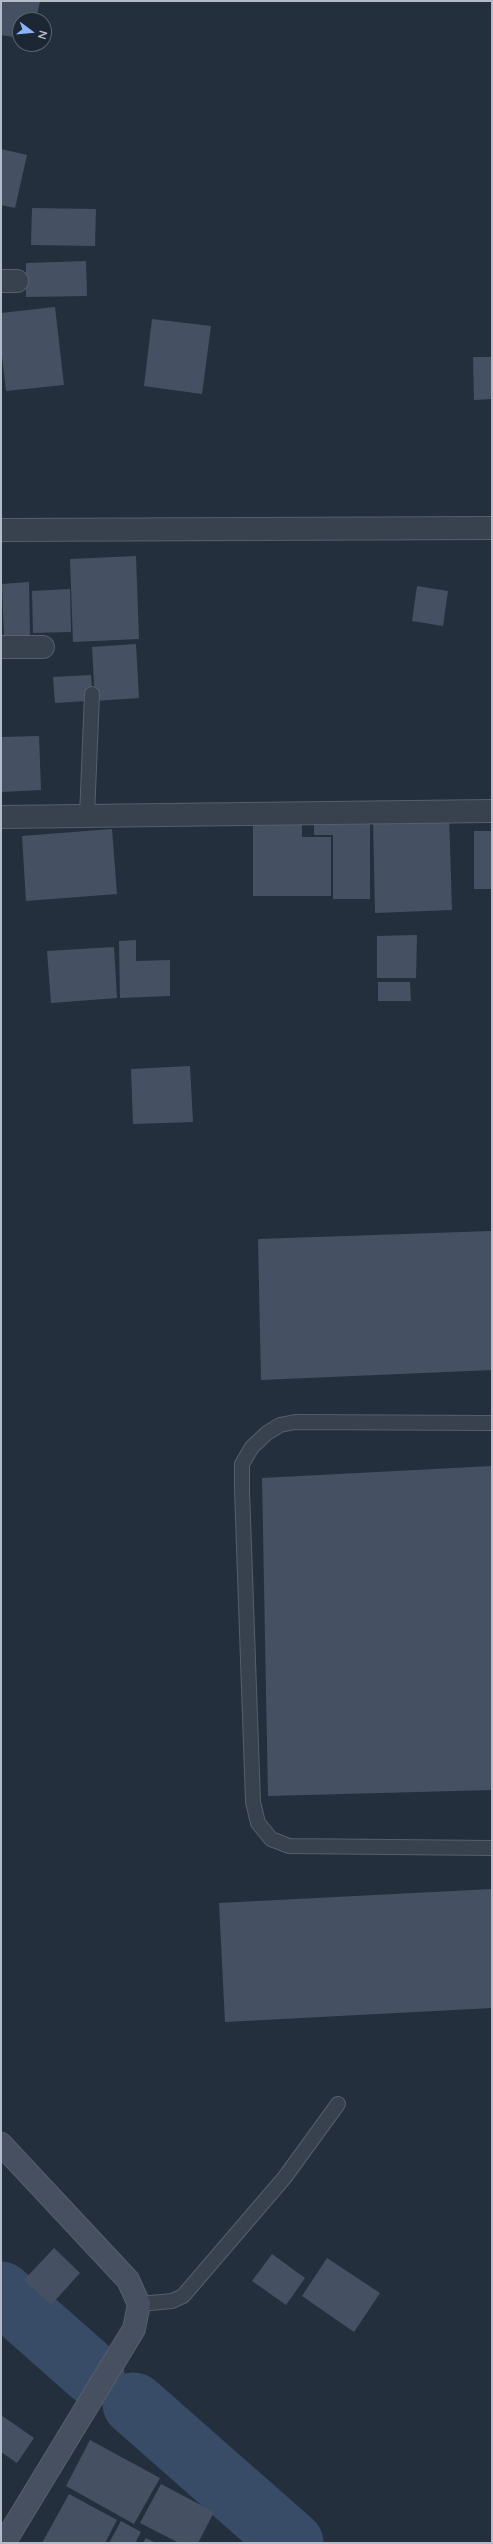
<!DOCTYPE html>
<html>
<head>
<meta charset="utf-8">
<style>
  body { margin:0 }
  #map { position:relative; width:493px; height:2544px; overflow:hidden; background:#242f3e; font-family:Lato,sans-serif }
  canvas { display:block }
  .frame { position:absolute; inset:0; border:2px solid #b4bcc9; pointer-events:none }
  .north { position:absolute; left:12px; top:12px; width:40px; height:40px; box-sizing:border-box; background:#1d2633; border:1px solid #59626f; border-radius:50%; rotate:106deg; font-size:11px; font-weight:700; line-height:16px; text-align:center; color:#b4bcc9 }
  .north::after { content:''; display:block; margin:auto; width:14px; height:18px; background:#8ab4f8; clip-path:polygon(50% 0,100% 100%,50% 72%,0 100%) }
</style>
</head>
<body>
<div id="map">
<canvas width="493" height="2544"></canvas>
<div class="frame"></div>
<div class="north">N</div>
</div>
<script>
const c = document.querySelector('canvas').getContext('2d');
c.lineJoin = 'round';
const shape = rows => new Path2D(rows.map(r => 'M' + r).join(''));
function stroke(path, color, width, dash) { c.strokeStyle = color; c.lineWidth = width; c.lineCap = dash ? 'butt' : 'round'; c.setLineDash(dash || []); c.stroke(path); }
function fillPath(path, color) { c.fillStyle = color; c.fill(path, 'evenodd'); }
stroke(shape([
  [1,2293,93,2374],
  [134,2404,292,2543]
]), '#394c67', 63);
fillPath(shape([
  [1,1,40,1,36,20,20,20,20,38,1,35],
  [1,149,27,155,15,208,1,205],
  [32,208,96,209,95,246,31,245],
  [86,261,87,296,26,297,26,263],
  [55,307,64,385,6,391,1,348,1,313],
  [152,319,211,326,202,394,144,386],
  [473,357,492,357,492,399,474,400],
  [136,556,139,639,73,642,70,559],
  [29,582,30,635,4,636,2,584],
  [417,586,448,591,443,626,412,621],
  [70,589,71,632,33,633,32,591],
  [136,644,139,698,95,701,92,647],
  [91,675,92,688,87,689,87,701,55,703,53,677],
  [39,736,41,790,1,792,1,737],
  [449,815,452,910,375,913,373,817],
  [314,819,370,819,370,899,333,899,333,835,314,835],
  [253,824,302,824,302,837,331,837,331,896,253,896],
  [112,829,117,894,26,901,22,836],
  [474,831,492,831,492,889,474,889],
  [417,935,416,978,377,978,377,936],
  [136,940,136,961,170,960,170,996,120,998,119,941],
  [114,947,117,998,51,1003,47,951],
  [378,982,410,982,411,1001,378,1001],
  [190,1066,193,1122,133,1124,131,1069],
  [492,1231,492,1370,261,1380,258,1239],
  [492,1466,492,1790,268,1796,262,1478],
  [492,1889,492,2008,225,2022,219,1903],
  [54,2248,80,2273,51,2305,24,2280],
  [272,2254,305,2278,286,2305,252,2281],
  [327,2258,380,2293,354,2332,302,2296],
  [1,2415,34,2438,17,2463,1,2452],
  [90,2440,160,2478,134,2524,66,2486],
  [161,2484,214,2512,198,2543,179,2543,140,2523],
  [69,2494,117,2520,105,2543,42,2543],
  [121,2521,141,2532,135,2543,109,2543],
  [146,2538,156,2543,143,2543]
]), '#455162');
const lane = shape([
  [87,816,92,694],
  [492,1423,295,1422,280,1425,267,1433,252,1447,242,1464,242,1490,253,1802,258,1823,271,1839,289,1846,492,1848],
  [139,2304,172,2301,183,2296,285,2177,338,2104]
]);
const street = shape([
  [1,281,17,281],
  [1,530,492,528],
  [1,647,43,647],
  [1,817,492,811]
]);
const secondary = shape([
  [1,2144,128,2280,139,2304,134,2329,4,2543]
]);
stroke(lane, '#565f6c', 16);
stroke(street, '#565f6c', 24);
stroke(secondary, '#565f6c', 24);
stroke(lane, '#38414e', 14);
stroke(street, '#38414e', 22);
stroke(secondary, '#465061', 22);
</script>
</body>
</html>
